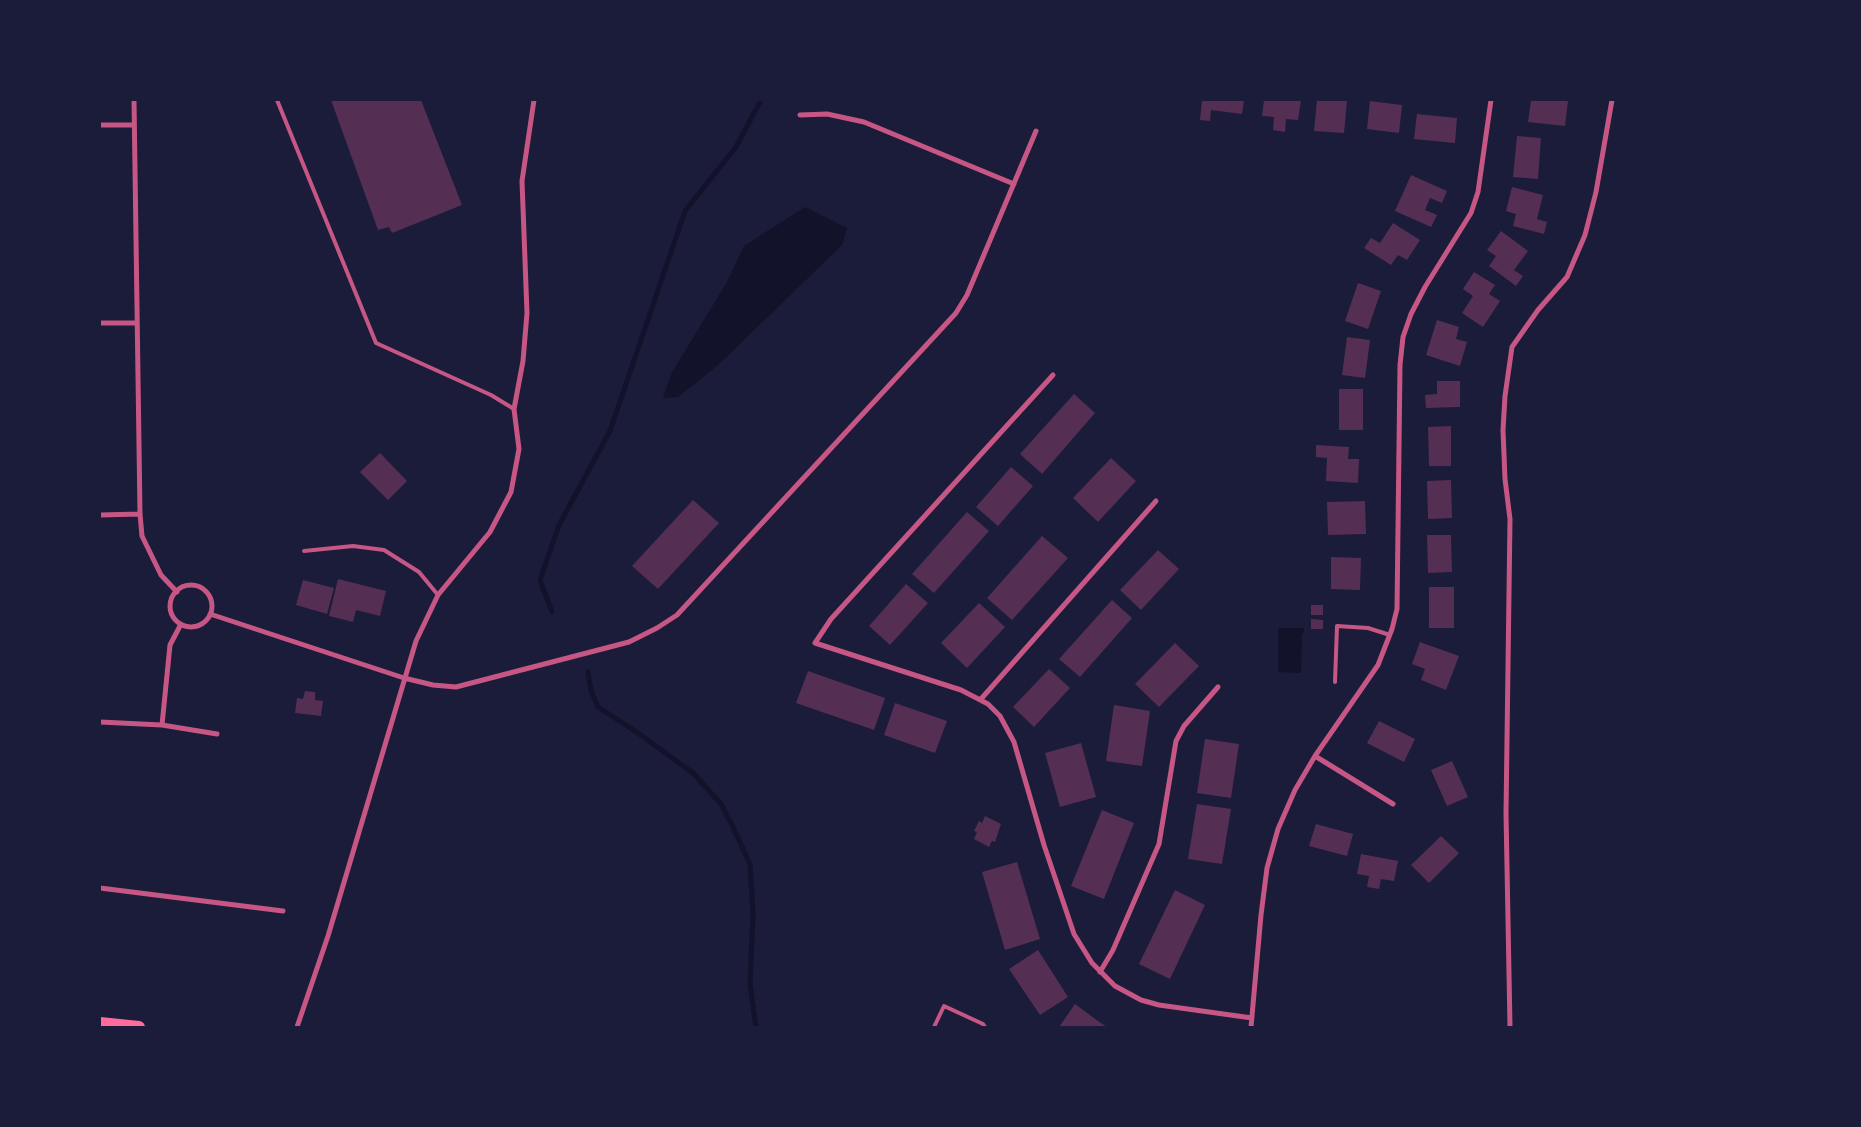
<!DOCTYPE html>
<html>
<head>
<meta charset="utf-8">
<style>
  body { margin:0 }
  #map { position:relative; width:1861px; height:1127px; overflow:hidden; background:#1b1b3a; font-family:"Space Grotesk",sans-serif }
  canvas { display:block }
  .frame { position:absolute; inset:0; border:101px solid #1b1b3a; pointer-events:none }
</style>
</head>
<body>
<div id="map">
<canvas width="1861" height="1127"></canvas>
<div class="frame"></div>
</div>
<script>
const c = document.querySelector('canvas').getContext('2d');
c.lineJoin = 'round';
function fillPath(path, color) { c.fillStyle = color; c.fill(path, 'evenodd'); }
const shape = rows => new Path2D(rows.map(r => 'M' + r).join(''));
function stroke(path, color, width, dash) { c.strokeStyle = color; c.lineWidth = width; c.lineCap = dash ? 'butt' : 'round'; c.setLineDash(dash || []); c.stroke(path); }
fillPath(shape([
  [805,207,847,228,842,245,717,366,678,397,663,398,671,374,727,282,744,246],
  [1278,628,1304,628,1304,633,1302,633,1301,673,1278,672]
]), '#12122b');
stroke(shape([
  [552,612,540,580,559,525,610,431,685,211,736,147,761,100],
  [588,672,591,691,598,707,638,733,693,773,721,804,732,825,750,864,753,914,750,984,756,1027]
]), '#12122b', 5);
fillPath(shape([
  [331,100,421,100,462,205,392,233,389,227,378,230],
  [1202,100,1244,100,1242,114,1211,110,1210,121,1200,120],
  [1264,100,1301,100,1298,120,1286,119,1285,132,1273,130,1274,117,1262,116],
  [1317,100,1347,101,1344,133,1314,131],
  [1531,100,1568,101,1565,126,1528,122],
  [1370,101,1402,105,1399,133,1367,129],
  [1417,114,1457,118,1455,143,1414,139],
  [1517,136,1541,138,1538,179,1513,177],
  [1411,175,1447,191,1442,203,1430,198,1425,210,1437,215,1431,227,1395,211],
  [1512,187,1543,195,1537,219,1547,222,1544,234,1513,226,1516,214,1506,211],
  [1393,223,1420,240,1407,260,1398,255,1391,265,1364,248,1371,238,1380,243],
  [1501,231,1528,251,1514,270,1523,276,1516,286,1489,266,1496,256,1487,250],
  [1474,272,1495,285,1489,294,1500,301,1483,327,1462,313,1473,296,1463,289],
  [1358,283,1381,291,1368,329,1345,321],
  [1437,320,1459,327,1456,339,1467,342,1460,366,1426,355],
  [1347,337,1370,340,1365,378,1342,375],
  [1437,381,1460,381,1460,407,1426,408,1425,395,1437,394],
  [1339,389,1363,389,1363,430,1339,430],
  [1074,394,1095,413,1042,474,1020,454],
  [1451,426,1451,466,1429,466,1428,427],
  [1316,445,1349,447,1348,459,1359,459,1358,483,1326,481,1327,458,1316,457],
  [380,453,407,481,388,500,360,472],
  [1111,458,1136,481,1098,522,1073,498],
  [1011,467,1033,486,998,526,976,507],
  [1451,480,1452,518,1428,519,1427,481],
  [693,500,719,523,658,589,632,566],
  [1365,501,1366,534,1328,535,1327,502],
  [967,512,989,531,934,593,912,574],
  [1427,535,1451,535,1452,572,1428,573],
  [1042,536,1068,558,1012,620,987,598],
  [1158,550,1179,569,1141,610,1120,590],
  [1331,557,1361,558,1360,590,1331,589],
  [338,579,386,591,380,616,356,610,353,622,329,616],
  [303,580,334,588,327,614,296,605],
  [906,584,928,603,890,645,869,626],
  [1429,587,1454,587,1454,628,1429,628],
  [1112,600,1132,618,1080,677,1059,659],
  [979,603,1005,627,967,668,941,643],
  [1311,605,1323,605,1323,615,1311,615],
  [1311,619,1323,620,1323,629,1311,629],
  [1420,642,1459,656,1446,690,1421,680,1425,669,1412,664],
  [1175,643,1199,666,1159,707,1135,684],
  [1049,669,1070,688,1034,727,1013,707],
  [808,671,885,698,874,730,796,703],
  [305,691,315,692,315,700,323,701,321,716,295,713,297,698,303,699],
  [895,703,947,721,935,753,884,735],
  [1114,705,1150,711,1142,766,1106,761],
  [1379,721,1415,739,1404,762,1367,743],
  [1205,739,1239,744,1231,798,1197,793],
  [1081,743,1096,797,1060,807,1045,753],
  [1452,761,1468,797,1447,806,1431,770],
  [1197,804,1231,809,1222,864,1188,859],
  [1102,810,1134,823,1104,899,1071,886],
  [985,816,1001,824,995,842,992,841,989,847,974,839,977,832,974,831,979,821,982,823],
  [1316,824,1353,834,1347,856,1309,846],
  [1441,836,1459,853,1429,883,1411,865],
  [1361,854,1398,861,1394,881,1381,879,1379,889,1367,887,1369,876,1357,874],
  [1017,862,1040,939,1005,950,982,872],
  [1175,890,1205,905,1170,979,1139,964],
  [1038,950,1068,997,1040,1015,1009,969],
  [1075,1004,1098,1021,1107,1027,1059,1027]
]), '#542f53');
stroke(shape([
  [277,100,376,343,491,395,514,409],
  [304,551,353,546,384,550,419,572,438,595],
  [1335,682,1337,626,1368,628,1390,635],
  [934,1027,944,1006,983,1024,985,1027]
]), '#c65784', 4);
stroke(shape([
  [134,100,140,514,142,536,161,575,177,592],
  [800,115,827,114,864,122,1014,184],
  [100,125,134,125],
  [100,323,137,323],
  [1053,375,831,619,815,643,961,690,988,704,1000,716,1014,742,1044,845,1074,934,1092,963,1115,986,1141,1000,1159,1005,1252,1018],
  [100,515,140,514],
  '170 606a21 21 0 1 1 42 0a21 21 0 1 1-42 0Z',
  [210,614,404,678,433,685,456,687,629,642,657,628,677,615,956,313,967,295,1036,131],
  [981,699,1156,501],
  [100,722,162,725,217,734],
  [162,725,170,645,181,624],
  [1315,756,1393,804],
  [100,888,283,911],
  [1100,972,1113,950,1159,844,1176,741,1184,726,1218,687],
  [297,1027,328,936,416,641,438,595,490,532,511,492,519,449,514,409,523,361,527,313,522,181,534,100],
  [1251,1027,1261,915,1267,868,1278,829,1295,790,1315,756,1378,665,1392,629,1397,609,1400,365,1403,337,1411,314,1425,287,1471,213,1478,192,1491,100],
  [1510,1027,1506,813,1510,519,1505,479,1503,430,1505,396,1512,347,1538,310,1567,277,1585,235,1596,192,1612,100]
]), '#c65784', 5);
stroke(shape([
  [100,1023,139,1027]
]), '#ff6b9d', 12);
</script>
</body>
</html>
